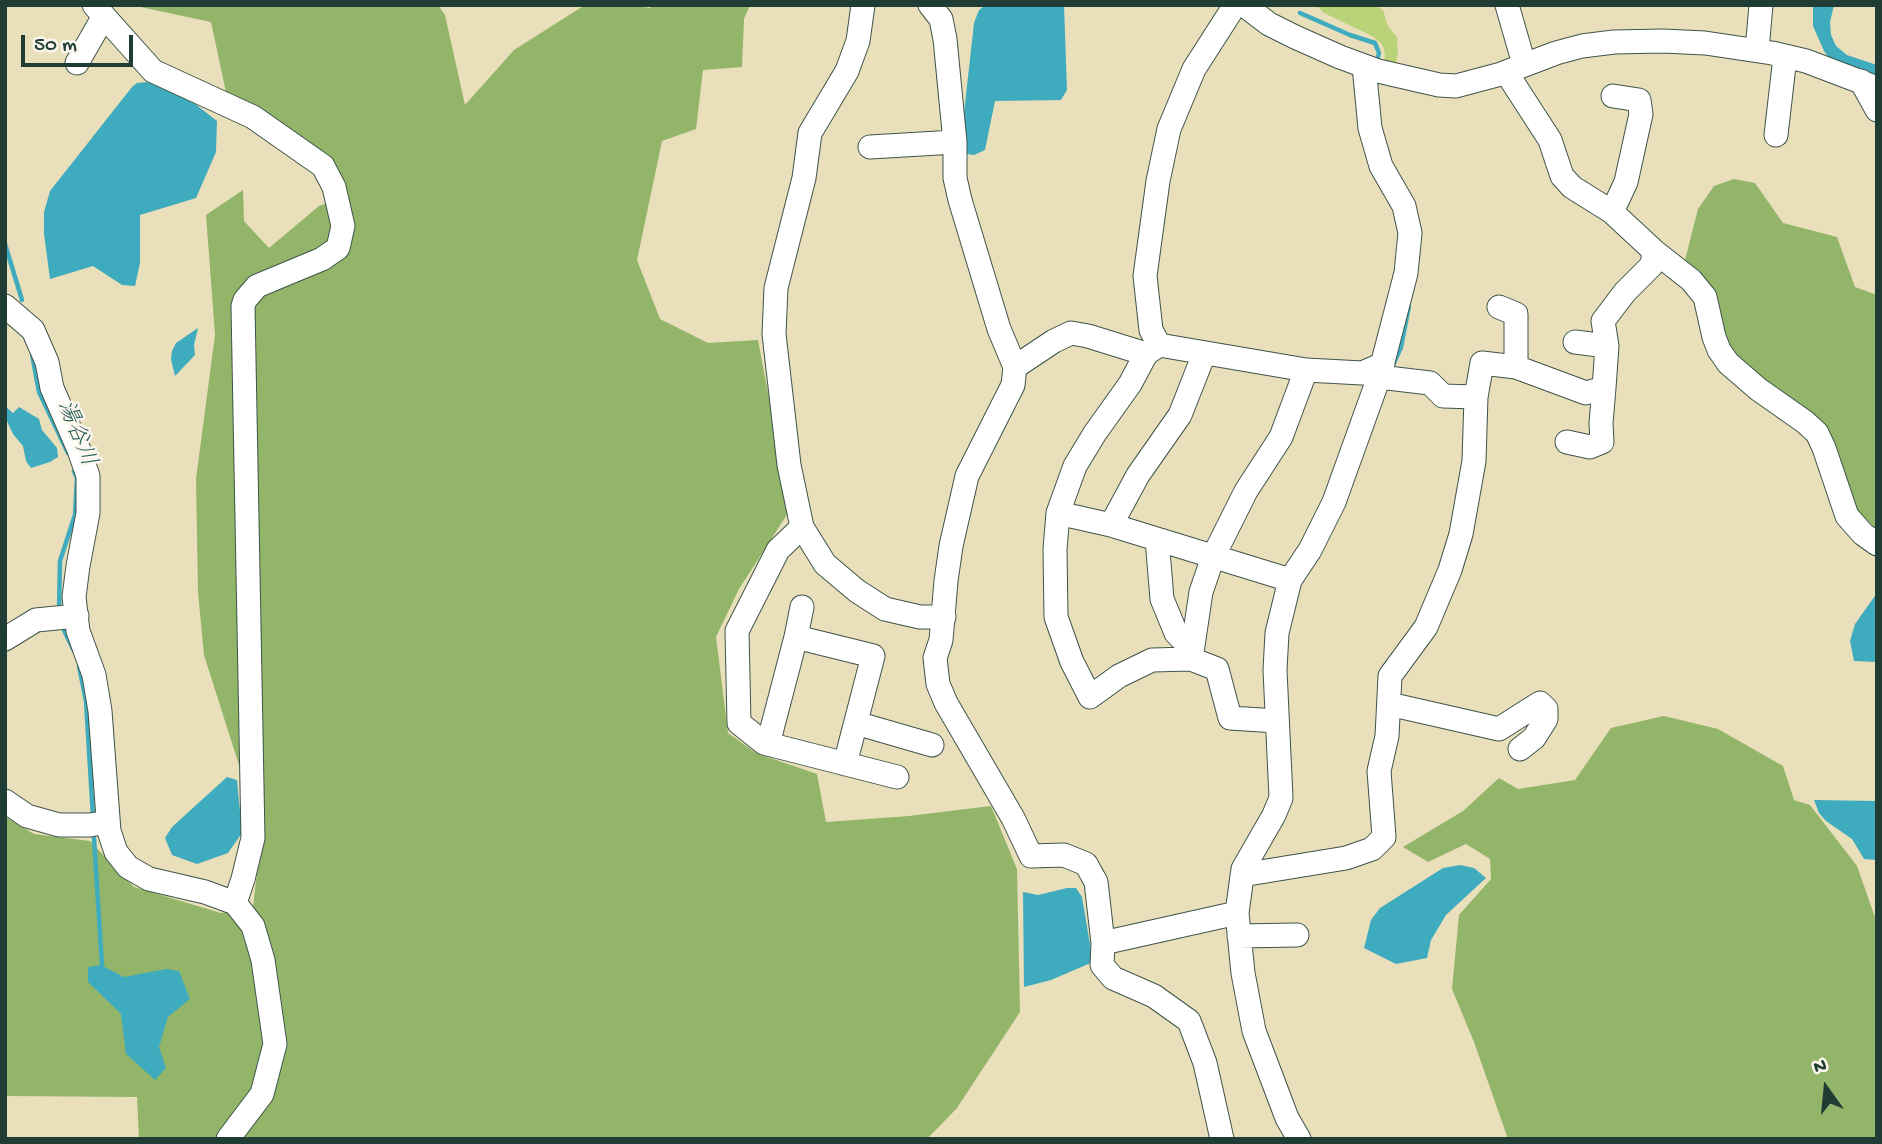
<!DOCTYPE html>
<html>
<head>
<meta charset="utf-8">
<style>
  body { margin:0 }
  #map { position:relative; width:1882px; height:1144px; overflow:hidden; background:#e9dfbb; font-family:"Gochi Hand",sans-serif }
  canvas { display:block }
  .frame { position:absolute; inset:0; border:7px solid #1f3d34; pointer-events:none }
  .north { position:absolute; left:1791px; top:1053px; width:70px; height:70px; -webkit-text-stroke:5px #fbf7ec; paint-order:stroke; rotate:345deg; font-size:19px; font-weight:700; line-height:28px; text-align:center; color:#1f3d34 }
  .north::after { content:''; display:block; margin:auto; width:24px; height:32px; background:#1f3d34; clip-path:polygon(50% 0,100% 100%,50% 72%,0 100%) }
  .scale { position:absolute; left:21px; top:35px; width:112px; height:32px; box-sizing:border-box; border:4px solid #1f3d34; border-top:0; padding-left:9px; font-size:21px; line-height:24px; white-space:nowrap; color:#1f3d34; -webkit-text-stroke:5px #fbf7ec; paint-order:stroke }
</style>
</head>
<body>
<div id="map">
<canvas width="1882" height="1144"></canvas>
<div class="frame"></div>
<div class="north">N</div>
<div class="scale">50 m</div>
</div>
<script>
const c = document.querySelector('canvas').getContext('2d');
c.lineJoin = 'round';
function fillPath(path, color) { c.fillStyle = color; c.fill(path, 'evenodd'); }
const shape = rows => new Path2D(rows.map(r => 'M' + r).join(''));
function stroke(path, color, width, dash) { c.strokeStyle = color; c.lineWidth = width; c.lineCap = dash ? 'butt' : 'round'; c.setLineDash(dash || []); c.stroke(path); }
function write(font, color, halo, rows, align = 'center') {
  c.font = font + ' "Gochi Hand","Klee One",sans-serif'; c.lineWidth = 5; c.setLineDash([]); c.textBaseline = 'middle'; c.strokeStyle = halo; c.fillStyle = color; for (const [text, x, y, turn = 0] of rows) {
    c.save(); c.translate(x, y); c.rotate((+turn || 0) * Math.PI / 180); c.textAlign = isNaN(turn) ? turn : align; if (halo) c.strokeText(text, 0, 0); c.fillText(text, 0, 0); c.restore();
  }
}
fillPath(shape([
  [1316,5,1374,5,1383,10,1388,26,1397,37,1398,52,1395,69,1384,64,1385,53,1382,44,1372,36,1324,13]
]), '#bad379');
fillPath(shape([
  [131,5,438,5,445,15,465,105,514,50,585,5,628,5,650,8,654,5,750,5,744,19,742,67,703,70,696,129,662,141,637,260,660,319,708,343,758,340,790,510,739,589,716,637,728,733,756,753,817,774,826,822,909,816,991,806,1017,869,1020,1012,957,1108,927,1139,139,1139,137,1097,5,1096,5,817,34,834,90,841,134,887,221,913,253,907,262,829,238,762,204,655,198,592,196,479,215,335,206,215,243,190,244,221,269,248,319,206,343,198,227,97,211,22],
  [1734,179,1755,183,1783,223,1837,237,1855,287,1877,295,1877,529,1852,507,1814,419,1758,379,1728,344,1684,264,1698,209,1714,186],
  [1664,716,1718,729,1783,766,1794,800,1810,805,1857,866,1877,923,1877,1139,1508,1139,1474,1042,1452,989,1459,915,1491,879,1490,859,1466,844,1428,862,1403,847,1463,811,1499,778,1518,789,1575,780,1611,728]
]), '#93b569');
fillPath(shape([
  [986,5,1064,5,1067,90,1061,100,995,101,985,150,974,155,967,154,964,113,974,23,979,10],
  [1813,5,1834,5,1830,22,1831,35,1836,46,1847,55,1877,65,1877,76,1833,64,1824,51,1813,26],
  [147,82,185,96,217,121,216,152,196,198,140,215,140,263,135,286,122,285,93,266,50,279,44,234,44,212,50,191,132,87,137,83],
  [198,328,194,345,195,355,175,376,171,359,172,351,176,343],
  [5,406,13,413,19,407,39,419,42,430,57,448,58,457,50,462,31,468,26,461,23,446,13,434,5,417],
  [1877,593,1877,662,1854,661,1850,641,1855,624],
  [227,777,237,780,242,833,228,853,197,864,172,855,165,838,172,827],
  [1814,800,1877,801,1877,860,1864,859,1852,839,1826,821,1819,813],
  [1460,865,1474,868,1486,878,1446,915,1431,940,1427,958,1396,964,1364,948,1371,920,1380,908,1443,868],
  [1067,888,1076,888,1082,897,1093,962,1051,980,1024,987,1023,892,1038,895],
  [101,965,124,977,166,969,179,971,190,999,168,1017,159,1047,166,1068,155,1080,126,1054,121,1014,88,982,88,967]
]), '#3fabbe');
stroke(shape([
  [1300,13,1350,35,1375,43,1379,53,1376,64],
  [5,244,22,300],
  [32,354,39,392,68,453],
  [1393,365,1401,347,1409,306],
  [59,610,60,561,75,515,77,478,74,471],
  [61,624,74,651],
  [79,666,86,701,93,817],
  [94,838,102,965]
]), '#3fabbe', 4.5);
const minor = shape([
  [94,5,153,71,253,117,323,166,334,187,343,226,338,248,322,259,257,286,245,300,243,306,253,838,243,879,235,903],
  [863,5,858,41,847,71,810,133,804,178,776,288,774,334,789,465,802,527,825,564,857,591,885,609,920,617,944,617],
  [930,5,941,19,945,39,955,142,955,178,960,200,999,329,1015,367,1013,385,967,476,951,546,946,581,941,640,935,658,938,684,946,703,1013,818,1031,856,1064,855,1086,864,1096,882,1103,943,1237,913],
  [1235,5,1194,69,1169,129,1158,181,1145,276,1151,330,1159,345,1306,370,1362,373,1383,364],
  [1244,5,1269,24,1295,37,1340,57,1378,71,1439,85,1456,86,1501,74,1556,53,1582,46,1614,42,1663,41,1705,43,1772,53,1806,61,1877,88],
  [1507,5,1524,64],
  [1757,50,1761,5],
  [77,63,104,16],
  [1861,81,1877,110],
  [1776,135,1785,57],
  [870,147,955,142],
  [1612,212,1626,182,1641,114,1639,100,1613,96],
  [1654,251,1691,280,1705,297,1714,337,1719,350,1728,363,1758,389,1805,422,1817,433,1824,448,1847,516,1863,534,1877,544],
  [5,306,33,330,47,362,52,388,79,450,88,476,88,513,78,566,74,597,78,631,94,675,100,711,109,831,116,852,128,867,149,879,205,892,235,903,253,926,263,960,275,1044,262,1094,228,1139],
  [1499,307,1516,314,1516,367],
  [1575,342,1607,346],
  [1159,345,1146,354,1130,384,1095,433,1075,466,1058,513,1055,549,1056,617,1072,662,1090,697,1119,676,1152,660,1191,659,1217,669,1230,718,1277,721],
  [1015,367,1054,341,1071,333,1088,336,1146,354],
  [1379,377,1430,383,1443,396,1476,397,1482,363,1516,367,1586,393,1604,388,1607,346,1603,321,1625,292,1652,265,1654,251,1612,212,1572,187,1562,176,1550,140,1506,72],
  [1567,442,1590,447,1602,442,1601,423,1604,388],
  [1058,513,1111,525,1290,580],
  [1111,525,1138,475,1180,415,1204,354],
  [802,527,778,550,737,631,739,723,764,743,897,777],
  [1157,539,1162,599,1176,633,1192,649],
  [796,637,802,607],
  [5,639,36,620,77,616],
  [1191,659,1201,592,1213,557,1246,491,1281,437,1306,370],
  [1389,704,1499,729,1540,703,1546,709,1546,719,1534,738,1520,749],
  [856,723,932,745],
  [768,744,796,637,873,656,845,764],
  [5,801,27,816,59,825,90,825,108,822],
  [1242,875,1346,858,1372,849,1384,837,1379,771,1387,736,1390,676,1426,627,1450,570,1461,534,1474,461,1476,397],
  [1239,936,1297,935],
  [1103,943,1102,965,1113,978,1154,996,1189,1021,1205,1063,1222,1139],
  [1299,1139,1287,1118,1254,1031,1243,973,1237,913,1243,869,1274,815,1281,798,1275,670,1277,633,1290,580,1310,550,1334,502,1379,377,1406,273,1410,233,1404,206,1381,166,1370,128,1364,66]
]);
stroke(minor, '#3d5548', 25);
stroke(minor, '#fff', 23);
write('italic 23px', '#295e5d', '#fbf7ec', [
  ["湯谷川",75,434,68]
]);
</script>
</body>
</html>
